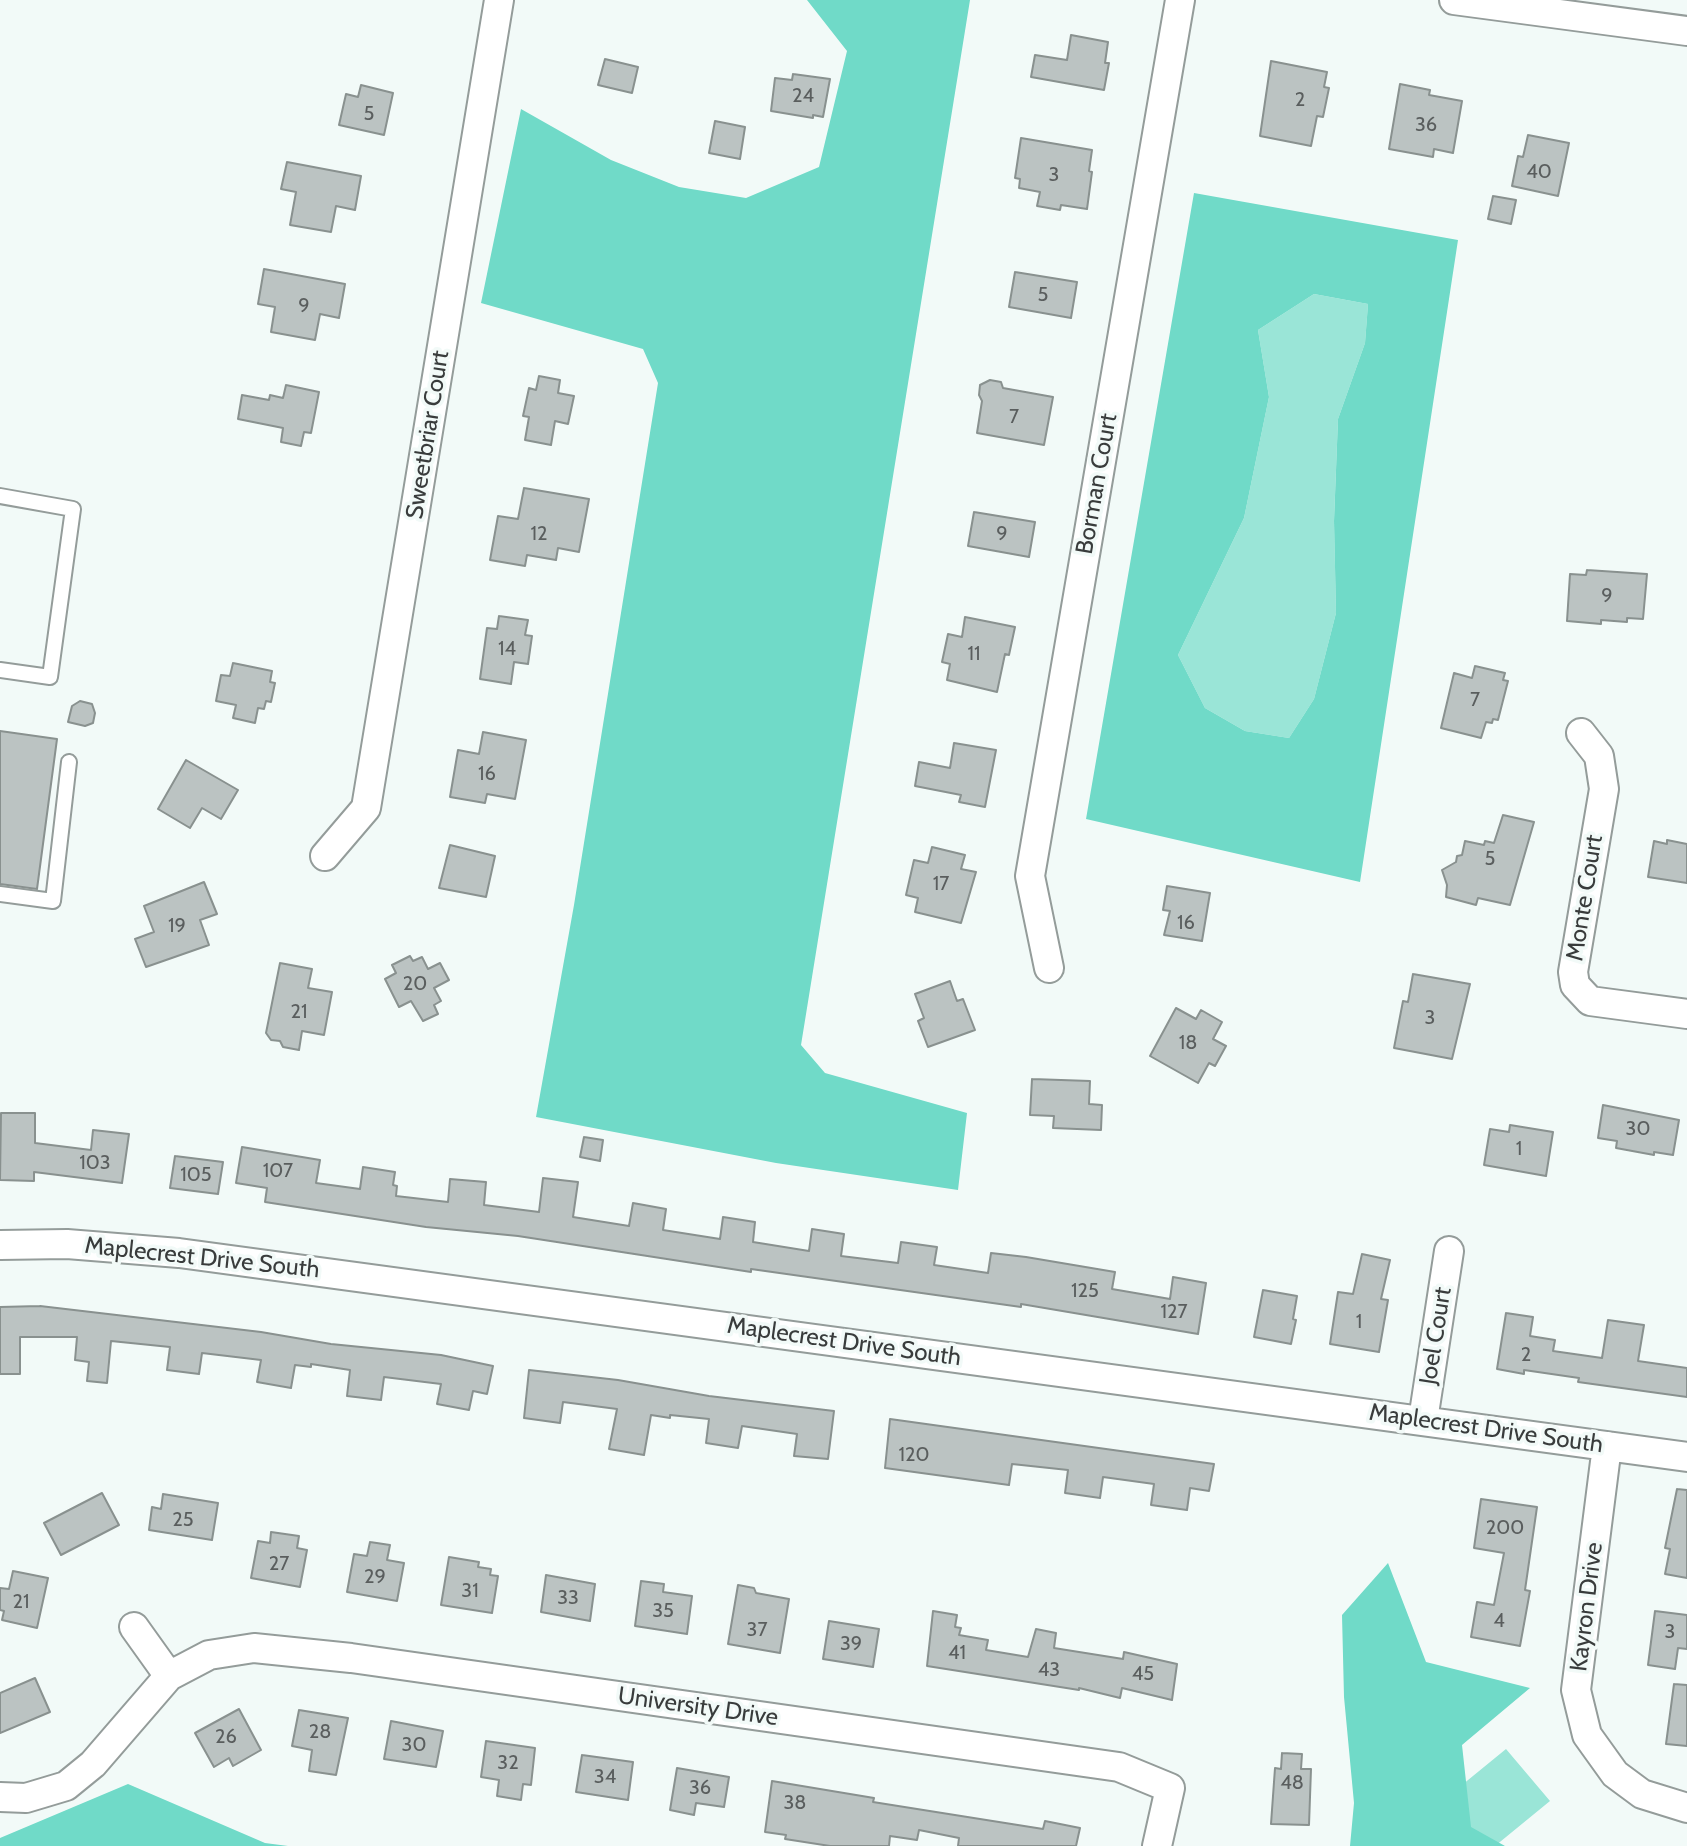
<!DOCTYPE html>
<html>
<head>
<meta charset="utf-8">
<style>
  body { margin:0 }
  canvas { display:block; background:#f2faf8 }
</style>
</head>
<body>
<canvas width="1687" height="1846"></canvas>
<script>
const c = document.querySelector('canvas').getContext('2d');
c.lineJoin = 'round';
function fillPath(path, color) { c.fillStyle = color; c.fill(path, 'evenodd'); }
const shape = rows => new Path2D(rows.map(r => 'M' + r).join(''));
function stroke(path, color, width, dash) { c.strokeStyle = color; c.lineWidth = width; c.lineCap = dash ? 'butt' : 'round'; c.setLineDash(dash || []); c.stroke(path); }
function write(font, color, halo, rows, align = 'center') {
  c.font = font + ' Cabin,sans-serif'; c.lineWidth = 7; c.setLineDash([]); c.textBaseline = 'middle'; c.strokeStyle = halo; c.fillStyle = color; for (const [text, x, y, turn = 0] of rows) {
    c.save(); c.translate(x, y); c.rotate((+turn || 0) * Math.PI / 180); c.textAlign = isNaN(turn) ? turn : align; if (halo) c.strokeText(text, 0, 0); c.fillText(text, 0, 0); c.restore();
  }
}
fillPath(shape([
  [1314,294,1368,304,1365,343,1338,419,1334,520,1336,613,1314,699,1289,738,1245,731,1205,708,1178,655,1244,518,1269,397,1258,330],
  [1506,1749,1550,1801,1495,1846,1435,1807]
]), '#9ae5d7');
fillPath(shape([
  [807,0,970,0,801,1045,825,1073,967,1113,958,1190,776,1163,536,1117,574,905,658,383,643,349,481,303,521,109,611,160,679,187,746,198,819,167,847,51],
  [1194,193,1458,240,1360,882,1086,819],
  [1314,294,1368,304,1365,343,1338,419,1334,521,1336,613,1314,699,1289,738,1245,731,1205,708,1178,655,1244,518,1269,397,1258,330],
  [1388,1563,1426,1662,1530,1688,1462,1745,1471,1827,1505,1846,1350,1846,1354,1803,1344,1697,1342,1615],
  [128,1784,265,1843,288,1846,0,1846,0,1838]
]), '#70dac8');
const building = shape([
  [1071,35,1108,42,1105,63,1109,63,1104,90,1031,77,1035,55,1067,60,1071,35],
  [605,59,638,67,632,93,598,85,605,59],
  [1271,61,1327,72,1324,87,1329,88,1323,117,1317,116,1311,146,1260,136,1271,61],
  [793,74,830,79,823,117,813,115,813,118,771,111,775,78,792,80,793,74],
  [1400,84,1430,90,1429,95,1462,101,1453,153,1434,149,1433,157,1389,149,1400,84],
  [361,85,393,93,384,135,339,125,346,94,358,97,361,85],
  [715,121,745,127,740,159,709,153,715,121],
  [1528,135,1569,143,1558,196,1512,186,1518,156,1523,157,1528,135],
  [1021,138,1092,150,1089,171,1092,172,1087,209,1061,205,1060,210,1037,206,1040,192,1019,188,1020,179,1015,178,1021,138],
  [287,162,361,176,355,210,336,206,331,232,290,225,296,192,281,189,287,162],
  [1493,196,1516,200,1511,224,1488,219,1493,196],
  [264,269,345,284,339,318,320,314,315,340,271,332,275,307,258,304,264,269],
  [1015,272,1077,282,1071,318,1009,307,1015,272],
  [539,376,560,380,558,393,574,396,568,424,555,421,551,445,525,440,529,417,523,416,529,388,536,390,539,376],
  [990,380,1001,382,1003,388,1053,397,1044,445,977,433,982,401,979,395,980,385,990,380],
  [286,385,319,392,311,433,304,432,301,446,281,442,283,428,238,419,242,395,269,400,270,395,283,398,286,385],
  [524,488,589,499,579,552,558,548,556,560,527,555,525,566,490,560,498,516,518,519,524,488],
  [974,512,1035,522,1029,557,968,546,974,512],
  [1587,570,1647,574,1643,619,1627,618,1627,622,1601,620,1601,624,1567,621,1570,574,1586,575,1587,570],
  [499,616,528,620,525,635,532,636,528,664,514,662,511,684,480,679,487,628,497,629,499,616],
  [965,617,1015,627,1009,655,1005,654,997,692,947,680,950,664,942,662,948,634,962,637,965,617],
  [233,663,272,671,270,682,275,683,271,702,266,701,264,709,258,708,255,723,233,718,236,705,216,701,221,675,230,676,233,663],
  [1475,666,1505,673,1503,680,1508,681,1498,720,1493,719,1492,723,1486,722,1481,738,1441,728,1454,673,1472,678,1475,666],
  [80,701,92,704,95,713,93,723,85,726,68,722,72,706,80,701],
  [0,731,57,739,37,889,0,884,0,731],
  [483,732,526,740,515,799,487,794,485,803,450,797,458,750,479,754,483,732],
  [954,743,996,750,985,807,959,802,961,795,915,786,919,762,950,768,954,743],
  [186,760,238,790,221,819,202,808,190,828,158,809,186,760],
  [1503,815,1534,822,1510,905,1478,898,1476,905,1446,897,1447,885,1442,870,1456,862,1457,856,1462,855,1465,841,1484,845,1485,841,1494,843,1503,815],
  [1667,840,1687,844,1687,883,1648,877,1654,841,1667,844,1667,840],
  [450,845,495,856,486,897,439,888,450,845],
  [932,847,965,855,961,869,976,872,961,923,915,912,918,898,906,895,914,860,928,863,932,847],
  [204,882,217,914,200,920,209,945,146,967,135,939,154,932,144,906,204,882],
  [1167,886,1210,893,1202,941,1164,935,1170,911,1163,910,1167,886],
  [410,956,413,961,422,957,428,969,440,963,449,980,434,988,441,1001,434,1005,438,1014,423,1021,411,1001,399,1007,385,979,396,973,392,965,410,956],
  [280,963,312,969,308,988,332,992,324,1035,302,1031,299,1050,283,1047,280,1041,271,1040,266,1033,280,963],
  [1413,974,1470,984,1452,1059,1394,1048,1403,1001,1408,1002,1413,974],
  [950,981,957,1001,963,999,975,1030,928,1047,918,1021,924,1018,915,994,950,981],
  [1176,1008,1196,1019,1201,1010,1222,1022,1213,1039,1226,1046,1215,1066,1209,1063,1198,1083,1150,1056,1176,1008],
  [1032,1079,1090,1081,1089,1104,1102,1105,1101,1130,1053,1128,1054,1116,1030,1115,1032,1079],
  [1603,1105,1679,1120,1673,1155,1654,1152,1654,1155,1616,1148,1617,1141,1598,1138,1603,1105],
  [1,1113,35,1113,35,1143,91,1150,93,1130,129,1134,122,1183,34,1172,34,1181,0,1180,1,1113],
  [1510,1125,1553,1132,1546,1176,1484,1165,1490,1129,1509,1132,1510,1125],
  [584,1137,603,1140,600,1161,580,1157,584,1137],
  [242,1147,320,1160,316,1183,360,1189,363,1167,395,1172,393,1185,397,1186,396,1196,448,1202,450,1179,486,1182,484,1205,539,1212,543,1178,578,1182,573,1217,629,1226,633,1203,666,1209,663,1230,720,1239,723,1217,755,1222,753,1242,809,1251,812,1229,844,1234,841,1256,898,1263,901,1242,937,1247,934,1265,988,1273,991,1253,1026,1257,1115,1272,1112,1289,1170,1299,1173,1277,1206,1283,1198,1334,1021,1304,1021,1307,751,1269,751,1272,518,1236,426,1227,265,1202,267,1188,236,1183,242,1147],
  [175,1156,223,1162,218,1194,170,1188,175,1156],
  [1362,1254,1390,1260,1381,1299,1388,1300,1379,1352,1330,1344,1338,1292,1353,1294,1362,1254],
  [1263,1290,1297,1296,1293,1319,1296,1320,1291,1344,1254,1337,1263,1290],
  [40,1306,261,1332,331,1344,441,1355,493,1366,487,1394,473,1391,469,1410,437,1404,441,1384,384,1377,381,1400,347,1396,350,1370,311,1364,311,1367,295,1365,291,1388,257,1382,261,1360,202,1353,199,1374,167,1370,170,1347,111,1341,107,1383,87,1381,89,1362,75,1360,77,1337,20,1337,20,1374,0,1374,0,1307,40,1306],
  [1506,1313,1533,1317,1530,1336,1555,1340,1553,1351,1602,1358,1608,1320,1644,1325,1638,1361,1687,1368,1687,1397,1578,1382,1579,1378,1524,1370,1524,1374,1497,1369,1506,1313],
  [529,1370,618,1380,709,1396,834,1411,828,1459,794,1456,797,1434,742,1426,738,1448,706,1443,709,1419,670,1415,670,1418,651,1415,644,1455,609,1449,617,1409,563,1402,560,1423,524,1418,529,1370],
  [890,1419,1214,1464,1209,1491,1190,1488,1187,1510,1151,1505,1154,1484,1103,1477,1100,1498,1065,1493,1068,1470,1012,1464,1009,1485,885,1468,890,1419],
  [1677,1489,1687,1490,1687,1578,1665,1574,1670,1549,1665,1548,1677,1489],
  [102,1493,119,1525,61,1555,44,1523,102,1493],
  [163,1494,218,1503,212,1540,149,1530,152,1507,161,1509,163,1494],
  [1481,1499,1537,1507,1525,1590,1530,1591,1520,1646,1471,1637,1477,1602,1494,1605,1504,1553,1474,1548,1481,1499],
  [271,1532,299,1536,297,1548,307,1550,300,1587,251,1578,258,1541,270,1543,271,1532],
  [370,1542,390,1545,387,1560,404,1563,397,1601,347,1592,354,1554,367,1556,370,1542],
  [449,1557,479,1562,478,1567,491,1569,490,1575,498,1576,492,1613,441,1605,449,1557],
  [13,1571,48,1578,37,1628,2,1620,4,1611,0,1610,0,1588,9,1589,13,1571],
  [546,1575,595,1584,590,1621,541,1612,546,1575],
  [641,1581,664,1584,663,1592,692,1596,687,1634,635,1626,641,1581],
  [738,1585,754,1588,756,1593,789,1599,780,1653,728,1644,738,1585],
  [933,1611,957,1615,955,1627,961,1628,959,1635,988,1640,986,1650,1028,1657,1036,1629,1056,1633,1054,1648,1123,1659,1124,1652,1177,1664,1172,1700,1122,1688,1120,1698,1079,1688,1079,1690,927,1666,933,1611],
  [1655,1611,1687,1615,1687,1649,1678,1648,1675,1669,1648,1665,1655,1611],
  [829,1621,879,1629,873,1667,823,1659,829,1621],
  [35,1678,50,1712,0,1733,0,1693,35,1678],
  [1674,1684,1687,1685,1687,1746,1666,1744,1674,1684],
  [239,1709,261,1750,233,1766,229,1758,214,1767,195,1733,239,1709],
  [299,1710,348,1718,336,1775,309,1771,312,1750,292,1746,299,1710],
  [391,1721,443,1731,436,1767,384,1759,391,1721],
  [486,1741,535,1748,531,1785,523,1784,521,1800,497,1796,499,1780,481,1777,486,1741],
  [1282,1753,1302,1754,1301,1769,1311,1769,1309,1825,1271,1824,1275,1768,1281,1769,1282,1753],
  [582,1755,633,1762,628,1800,576,1792,582,1755],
  [677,1768,729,1777,724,1807,696,1803,694,1815,670,1810,677,1768],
  [772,1781,874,1798,873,1802,1043,1829,1045,1821,1080,1828,1076,1846,958,1846,959,1838,919,1830,917,1840,890,1836,889,1846,830,1846,785,1839,786,1835,765,1832,772,1781]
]);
fillPath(building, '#bbc3c2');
stroke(building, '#89918f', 2);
const service = shape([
  [0,496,73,509,50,677,0,670],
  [0,894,53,901,69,762]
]);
const minor = shape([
  [1454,0,1687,31],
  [1581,733,1599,756,1604,789,1573,972,1575,985,1590,1001,1687,1014],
  [325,856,366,808,499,0],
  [1049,968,1030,876,1180,0],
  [0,1245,67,1244,179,1253,1687,1457],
  [1423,1420,1449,1251],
  [1607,1446,1576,1690,1587,1735,1615,1774,1642,1794,1687,1808],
  [134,1627,169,1676],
  [0,1797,26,1798,66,1786,93,1764,169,1676,209,1655,254,1648,351,1658,1119,1767,1170,1788,1157,1846]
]);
stroke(service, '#949c9a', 18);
stroke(minor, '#949c9a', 32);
stroke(service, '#fff', 14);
stroke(minor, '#fff', 28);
write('20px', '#5a5e5e', null, [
  ["24",803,96],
  ["2",1300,100],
  ["5",369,114],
  ["36",1426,125],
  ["40",1539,172],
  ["3",1054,175],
  ["5",1043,295],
  ["9",304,306],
  ["7",1014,417],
  ["12",539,534],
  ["9",1002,534],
  ["9",1607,596],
  ["14",507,649],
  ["11",974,654],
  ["7",1475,700],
  ["16",487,774],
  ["5",1490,859],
  ["17",941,884],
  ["16",1186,923],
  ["19",177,926],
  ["20",415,984],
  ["21",299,1012],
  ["3",1430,1018],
  ["18",1188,1043],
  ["30",1638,1129],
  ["1",1519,1149],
  ["103",95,1163],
  ["107",278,1171],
  ["105",196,1175],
  ["125",1085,1291],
  ["127",1174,1312],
  ["1",1359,1322],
  ["2",1526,1355],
  ["120",914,1455],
  ["25",183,1520],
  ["200",1505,1528],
  ["27",279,1564],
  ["29",375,1577],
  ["31",470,1591],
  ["33",568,1598],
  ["21",21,1602],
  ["35",663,1611],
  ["4",1499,1621],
  ["37",757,1630],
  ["3",1670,1632],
  ["39",851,1644],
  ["41",957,1653],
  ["43",1049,1670],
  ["45",1143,1674],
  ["28",320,1732],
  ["26",226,1737],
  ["30",414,1745],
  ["32",508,1763],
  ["34",605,1777],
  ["48",1292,1783],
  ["36",700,1788],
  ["38",795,1803]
]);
write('24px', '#393c3c', '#f2faf8', [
  ["Sweetbriar Court",428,435,-81],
  ["Borman Court",1097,484,-80],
  ["Monte Court",1585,898,-81],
  ["Maplecrest Drive South",202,1258,6],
  ["Joel Court",1436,1336,-81],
  ["Maplecrest Drive South",844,1342,8],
  ["Maplecrest Drive South",1486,1429,8],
  ["Kayron Drive",1587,1607,-83],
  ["University Drive",698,1707,8]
]);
</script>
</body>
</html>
